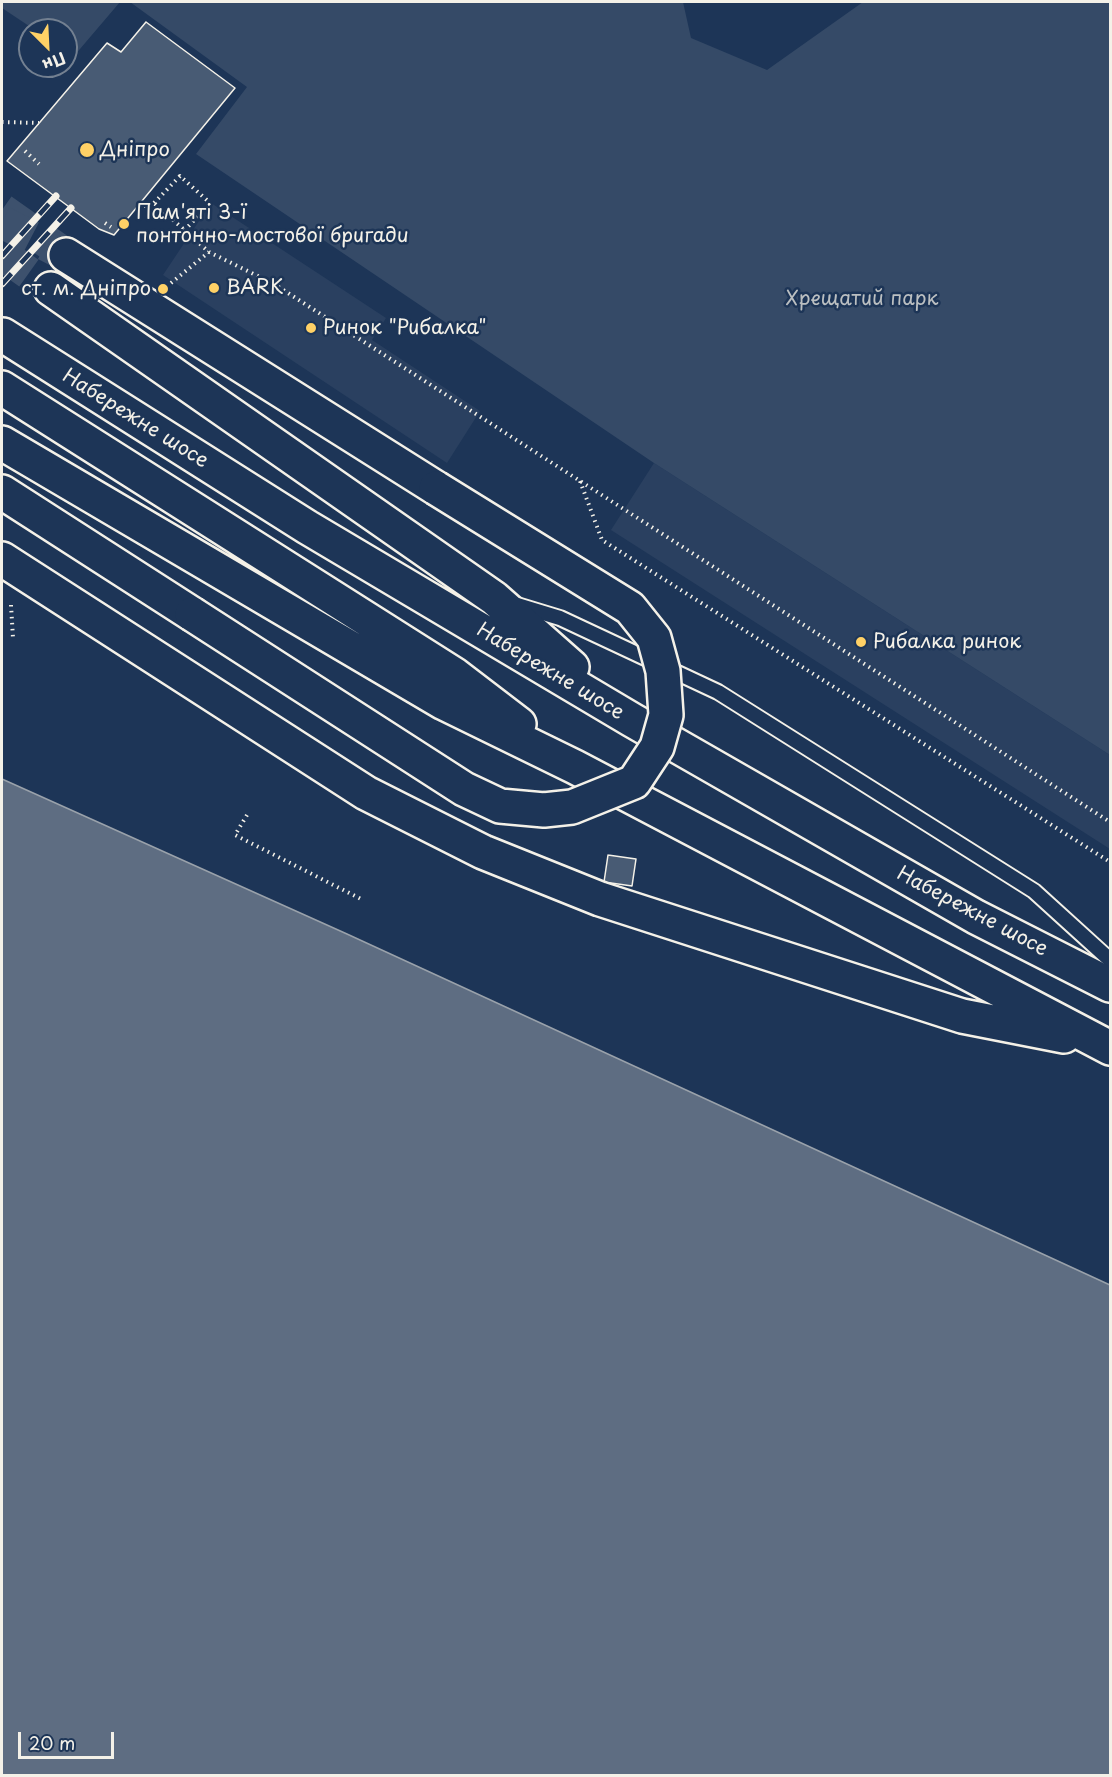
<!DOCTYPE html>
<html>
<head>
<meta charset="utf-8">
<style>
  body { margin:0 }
  #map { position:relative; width:1112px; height:1777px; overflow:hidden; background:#1d3557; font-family:"Playpen Sans",sans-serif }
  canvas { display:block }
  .frame { position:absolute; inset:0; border:3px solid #f4f1e8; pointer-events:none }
  .north { position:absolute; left:18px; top:18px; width:60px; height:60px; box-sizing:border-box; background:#1d3557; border:2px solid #738091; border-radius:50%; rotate:156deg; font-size:16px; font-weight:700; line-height:24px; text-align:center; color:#f4f1e8 }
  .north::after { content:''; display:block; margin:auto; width:21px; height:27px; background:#ffd166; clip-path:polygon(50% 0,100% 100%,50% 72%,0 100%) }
  .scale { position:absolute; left:18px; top:1732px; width:96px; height:27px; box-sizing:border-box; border:3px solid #f4f1e8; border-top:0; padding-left:8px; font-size:18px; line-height:21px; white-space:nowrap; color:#f4f1e8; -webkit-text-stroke:4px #1d3557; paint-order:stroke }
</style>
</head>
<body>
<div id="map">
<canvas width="1112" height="1777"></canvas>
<div class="frame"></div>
<div class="north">Пн</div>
<div class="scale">20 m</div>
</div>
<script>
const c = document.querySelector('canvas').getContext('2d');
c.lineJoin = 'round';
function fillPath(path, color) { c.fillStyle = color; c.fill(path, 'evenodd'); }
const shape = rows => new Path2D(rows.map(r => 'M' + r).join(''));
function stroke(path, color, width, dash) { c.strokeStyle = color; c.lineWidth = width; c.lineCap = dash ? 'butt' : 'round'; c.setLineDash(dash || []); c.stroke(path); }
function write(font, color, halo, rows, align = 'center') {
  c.font = font + ' "Playpen Sans",sans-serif'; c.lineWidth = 5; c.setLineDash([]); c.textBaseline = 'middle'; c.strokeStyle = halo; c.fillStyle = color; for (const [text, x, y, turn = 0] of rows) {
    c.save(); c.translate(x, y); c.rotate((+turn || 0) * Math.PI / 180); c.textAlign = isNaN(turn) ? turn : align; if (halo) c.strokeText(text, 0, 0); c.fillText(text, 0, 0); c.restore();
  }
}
fillPath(shape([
  [211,203,386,318,372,340,480,411,447,463,163,275],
  [654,463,1110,755,1110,849,611,530]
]), '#2a4060');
fillPath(shape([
  [2,2,120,2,74,56,66,50,66,30,35,30,2,8],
  [130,2,683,2,691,38,767,70,863,2,1110,2,1110,755,654,463,196,154,247,87]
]), '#354a67');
const water = shape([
  [2,779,347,934,1110,1285,1110,1775,2,1775,2,779]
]);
fillPath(water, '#5e6d82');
stroke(water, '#9aa2ab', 1.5);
const building = shape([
  [146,22,235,88,114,235,99,229,7,161,107,43,121,52,146,22],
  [608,855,636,859,632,886,604,882,608,855]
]);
fillPath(building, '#485b74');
stroke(building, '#f4f1e8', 1.5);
stroke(shape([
  [2,210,66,255]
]), '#3d516d', 33, [33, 16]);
stroke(shape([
  [2,222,66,255],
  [2,254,51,289]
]), '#3d516d', 33, [33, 16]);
const service = shape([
  [514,604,560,618,718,692,1034,891,1110,960]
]);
const primary = shape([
  [66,255,436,488],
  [51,289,494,598,572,667],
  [3,335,307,527,632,720,976,917,1110,985],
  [2,388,455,675,519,724],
  [2,443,444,703,575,767,1110,1048],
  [2,492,192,614],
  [2,559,366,793,483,852,600,899,962,1016,1064,1036]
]);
stroke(service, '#f4f1e8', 18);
stroke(primary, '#f4f1e8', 38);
stroke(shape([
  [2,122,39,123],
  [25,151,39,164],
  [154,203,180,176,210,203,184,231],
  [138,208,154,203,209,252,274,284,1110,822],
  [105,223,111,227],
  [171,283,209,252],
  [580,481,602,540,1110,862],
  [11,605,13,638],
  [247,815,235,835,363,900]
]), '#f4f1e8', 4, [1.5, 4.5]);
stroke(service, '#1d3557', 14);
stroke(primary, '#1d3557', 33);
const rail = shape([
  [2,256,56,196],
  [2,284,71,208]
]);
stroke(rail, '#f4f1e8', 7);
stroke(rail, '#1d3557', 4.5, [14]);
const primaryBridge = shape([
  [192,614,464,789,500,806,544,810,572,807,634,782,657,747,666,715,663,671,654,638,630,608,436,488]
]);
stroke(primaryBridge, '#f4f1e8', 38, []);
stroke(primaryBridge, '#1d3557', 33);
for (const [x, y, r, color] of [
  [87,150,8,"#ffd166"],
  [124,224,6,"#ffd166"],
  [214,288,6,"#ffd166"],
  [163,289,6,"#ffd166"],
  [311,328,6,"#ffd166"],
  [861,642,6,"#ffd166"]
]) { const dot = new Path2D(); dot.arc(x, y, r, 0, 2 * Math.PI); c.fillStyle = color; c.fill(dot); stroke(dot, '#1d3557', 2); }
write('20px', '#f4f1e8', '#1d3557', [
  ["Дніпро",100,150],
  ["Пам'яті 3-ї",136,213],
  ["понтонно-мостової бригади",136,236],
  ["BARK",226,288],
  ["ст. м. Дніпро",151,289,"right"],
  ["Ринок \"Рибалка\"",323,328],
  ["Рибалка ринок",873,642]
], 'left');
write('20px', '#bbbfc1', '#1d3557', [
  ["Хрещатий парк",862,299]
]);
write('20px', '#f4f1e8', '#1d3557', [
  ["Набережне шосе",135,419,32],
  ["Набережне шосе",550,672,31],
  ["Набережне шосе",972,912,28]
]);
</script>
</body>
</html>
